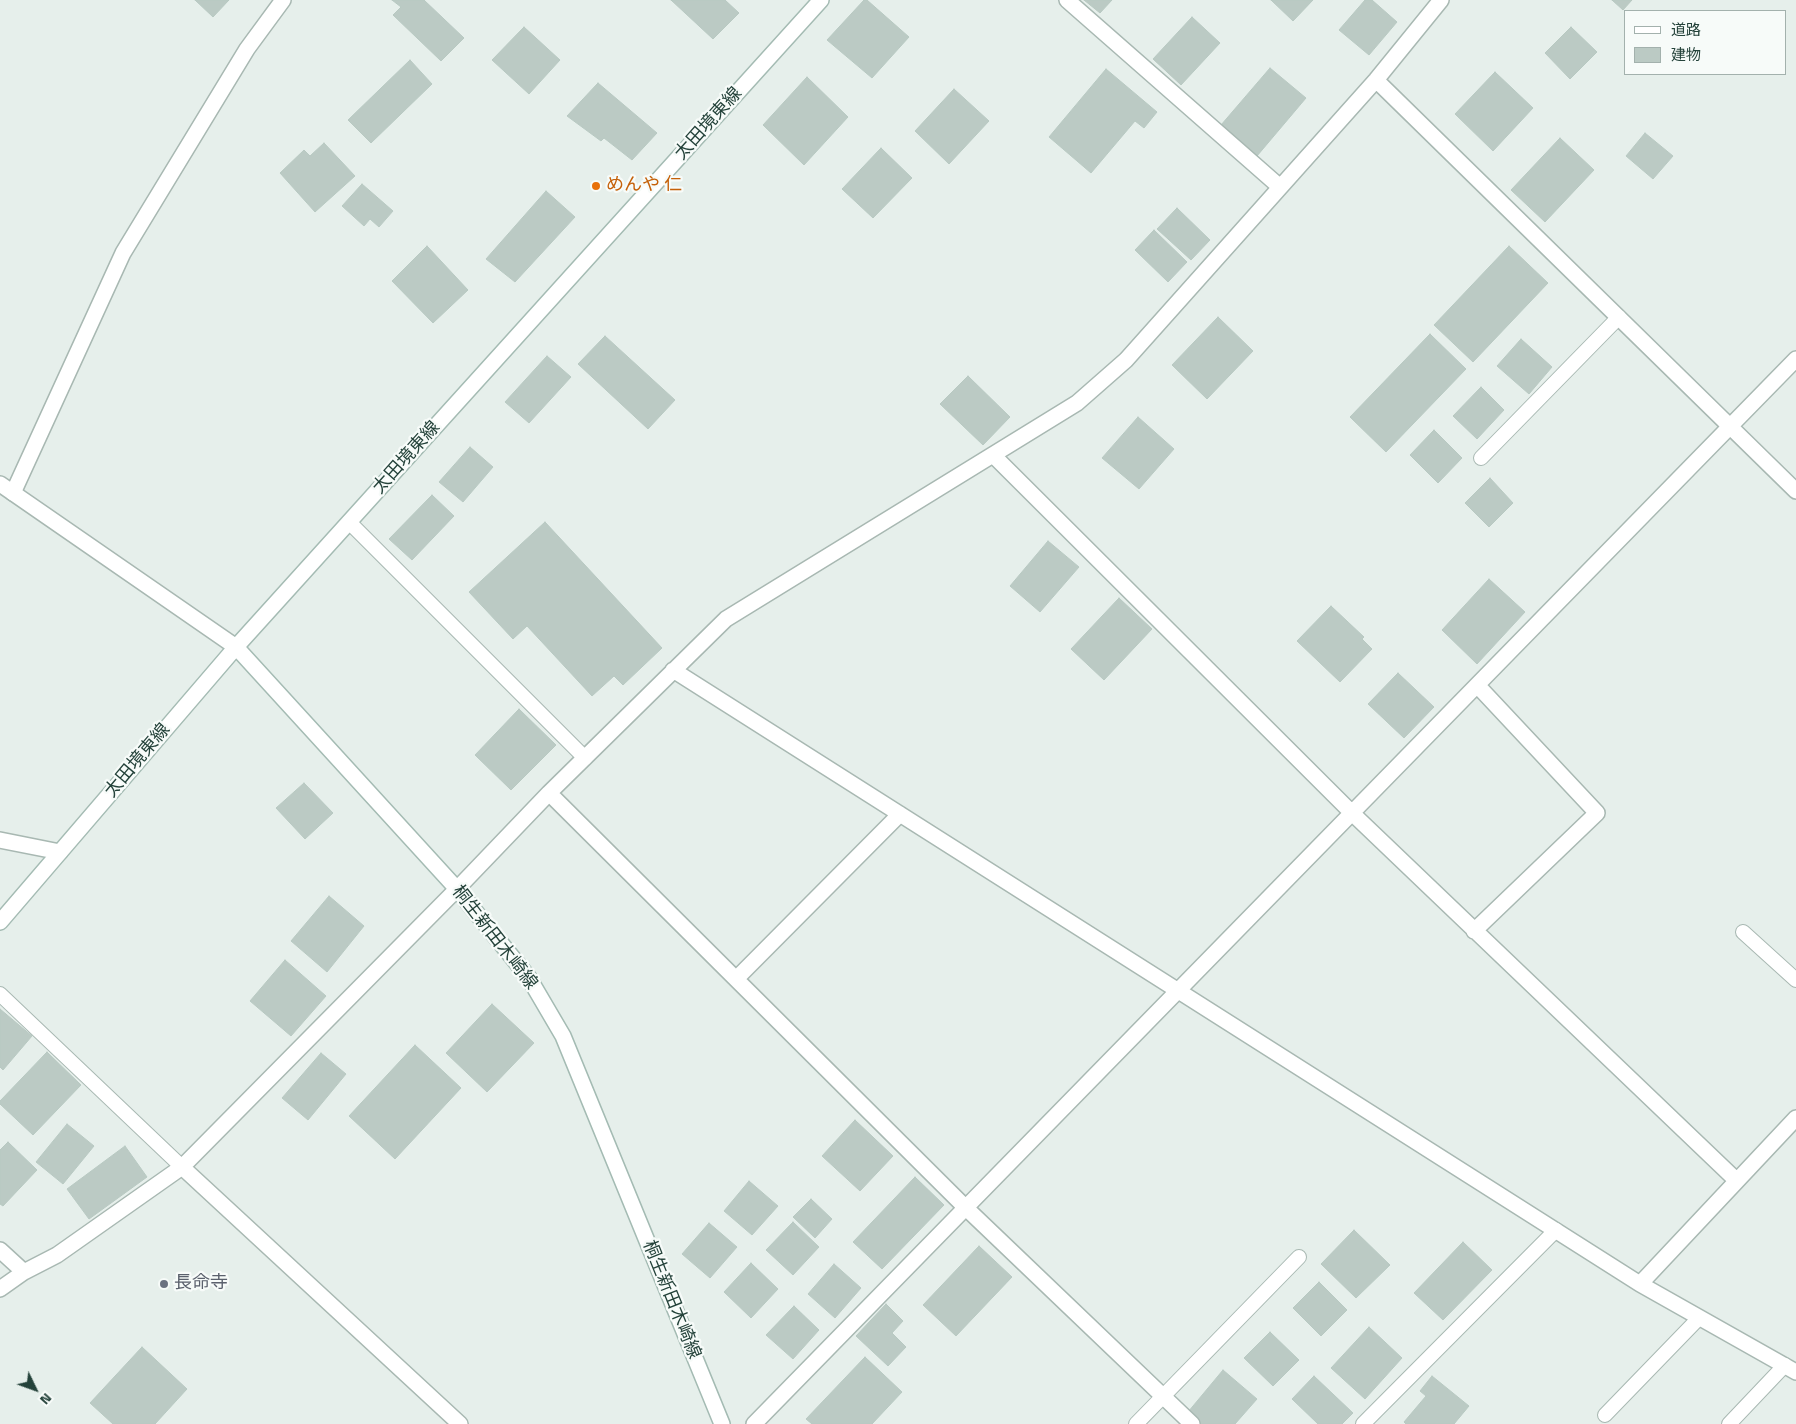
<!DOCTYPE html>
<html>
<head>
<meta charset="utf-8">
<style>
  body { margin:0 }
  #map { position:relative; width:1796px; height:1424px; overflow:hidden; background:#e6efeb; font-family:"Titillium Web","Noto Sans JP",sans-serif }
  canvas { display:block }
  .legend { position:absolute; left:1624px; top:10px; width:162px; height:65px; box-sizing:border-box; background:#f7fbf9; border:1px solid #a3b1ad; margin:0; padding:6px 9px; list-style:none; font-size:15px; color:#24423a }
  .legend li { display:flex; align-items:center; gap:10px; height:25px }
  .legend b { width:25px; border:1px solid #a3b1ad }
  .north { position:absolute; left:10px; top:1364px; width:50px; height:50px; -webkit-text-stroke:4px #f7fbf9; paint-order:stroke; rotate:132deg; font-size:14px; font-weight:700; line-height:20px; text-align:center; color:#24423a }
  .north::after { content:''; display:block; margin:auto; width:18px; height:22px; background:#24423a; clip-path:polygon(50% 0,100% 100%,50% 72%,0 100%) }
</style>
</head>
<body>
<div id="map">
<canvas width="1796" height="1424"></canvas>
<ul class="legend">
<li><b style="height:6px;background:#fff"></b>道路</li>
<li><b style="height:14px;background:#bbcac4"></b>建物</li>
</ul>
<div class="north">N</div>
</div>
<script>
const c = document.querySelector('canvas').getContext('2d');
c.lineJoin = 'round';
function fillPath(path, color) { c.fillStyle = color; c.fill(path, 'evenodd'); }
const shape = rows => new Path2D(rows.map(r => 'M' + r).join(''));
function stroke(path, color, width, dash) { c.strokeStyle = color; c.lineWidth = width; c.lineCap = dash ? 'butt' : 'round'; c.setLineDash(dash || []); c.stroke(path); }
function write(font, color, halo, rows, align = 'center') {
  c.font = font + ' "Titillium Web","Noto Sans JP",sans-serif'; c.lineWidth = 4.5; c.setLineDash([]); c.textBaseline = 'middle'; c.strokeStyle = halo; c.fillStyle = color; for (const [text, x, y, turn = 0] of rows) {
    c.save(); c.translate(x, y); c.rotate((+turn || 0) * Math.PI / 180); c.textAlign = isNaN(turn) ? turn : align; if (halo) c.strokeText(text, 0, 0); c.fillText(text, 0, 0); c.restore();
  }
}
const building = shape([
  [195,0,229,0,213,17,195,0],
  [392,0,424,0,464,38,441,61,393,15,401,7,392,0],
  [671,0,725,0,739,13,713,39,671,0],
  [864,0,867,0,909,37,872,78,827,40,864,0],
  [1084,0,1112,0,1100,13,1084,0],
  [1271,0,1313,0,1293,21,1271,0],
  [1365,0,1372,0,1397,22,1369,55,1339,30,1365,0],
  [1612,0,1632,0,1623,10,1612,0],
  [1192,17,1220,43,1181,85,1153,59,1192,17],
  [524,27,560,60,529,94,492,60,524,27],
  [1571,27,1597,52,1570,79,1545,53,1571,27],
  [410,60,432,84,371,143,348,120,410,60],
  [1270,68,1306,98,1257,156,1221,125,1270,68],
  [1106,69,1157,112,1144,128,1135,121,1091,173,1049,137,1106,69],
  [1495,72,1533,108,1493,151,1455,114,1495,72],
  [807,77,848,117,804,165,763,125,807,77],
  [598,83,657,133,632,160,604,138,601,141,567,116,598,83],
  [954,89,989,121,949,164,915,131,954,89],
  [1645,133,1673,156,1653,179,1626,156,1645,133],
  [1560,138,1594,170,1545,222,1511,190,1560,138],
  [324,143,355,176,315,212,280,173,304,150,310,156,324,143],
  [881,148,912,178,873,218,842,189,881,148],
  [362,184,393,211,379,227,370,219,364,226,342,206,362,184],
  [546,191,575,217,515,282,486,259,546,191],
  [1177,208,1210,240,1191,260,1157,229,1177,208],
  [1154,230,1187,262,1168,282,1135,250,1154,230],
  [427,246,468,290,433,323,392,281,427,246],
  [1509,246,1548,283,1473,362,1434,325,1509,246],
  [1218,317,1253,351,1207,399,1172,365,1218,317],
  [1430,334,1466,369,1386,452,1350,417,1430,334],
  [605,336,675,400,648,429,578,364,605,336],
  [1521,339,1552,367,1529,394,1497,366,1521,339],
  [547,356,571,377,529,423,505,402,547,356],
  [968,376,1010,417,983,445,940,404,968,376],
  [1481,387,1504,410,1477,439,1453,416,1481,387],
  [1138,417,1174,449,1139,489,1102,458,1138,417],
  [1434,430,1462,458,1438,483,1410,455,1434,430],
  [470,447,493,467,463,502,439,482,470,447],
  [1490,478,1513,503,1489,527,1465,503,1490,478],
  [432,495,454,516,412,560,389,539,432,495],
  [545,522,662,648,623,685,614,676,592,696,527,626,513,639,469,592,545,522],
  [1048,541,1079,567,1040,612,1010,586,1048,541],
  [1489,579,1525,612,1477,664,1442,630,1489,579],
  [1119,598,1152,629,1104,680,1071,649,1119,598],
  [1331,606,1364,637,1362,639,1372,649,1340,682,1297,641,1331,606],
  [1398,673,1434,707,1404,738,1368,704,1398,673],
  [519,709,556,745,511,790,475,755,519,709],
  [304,783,333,813,305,839,276,808,304,783],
  [329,896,364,926,327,972,291,941,329,896],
  [285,960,326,996,291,1036,250,1001,285,960],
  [492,1004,534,1043,487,1092,446,1053,492,1004],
  [0,1009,32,1036,3,1070,0,1067,0,1009],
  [415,1045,461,1088,395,1159,349,1116,415,1045],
  [47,1052,81,1085,33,1135,0,1104,0,1101,47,1052],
  [321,1053,346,1074,308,1120,282,1098,321,1053],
  [855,1120,893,1156,860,1191,822,1156,855,1120],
  [67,1124,94,1146,63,1184,36,1162,67,1124],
  [8,1142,37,1170,3,1206,0,1204,0,1150,8,1142],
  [125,1146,147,1177,89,1219,67,1189,125,1146],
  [915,1177,944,1205,882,1269,853,1242,915,1177],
  [749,1181,778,1206,752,1235,724,1211,749,1181],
  [811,1199,832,1219,815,1238,793,1217,811,1199],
  [793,1222,819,1247,793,1275,766,1250,793,1222],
  [709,1223,737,1247,710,1278,682,1254,709,1223],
  [1354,1230,1390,1265,1356,1298,1321,1264,1354,1230],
  [1463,1242,1492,1270,1443,1320,1414,1293,1463,1242],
  [979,1246,1012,1277,956,1336,923,1305,979,1246],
  [751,1263,778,1289,751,1318,724,1292,751,1263],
  [834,1264,861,1288,835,1318,808,1294,834,1264],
  [1319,1282,1347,1310,1321,1336,1293,1308,1319,1282],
  [886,1304,903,1321,892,1333,906,1347,888,1366,856,1336,886,1304],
  [794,1306,819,1330,793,1359,766,1335,794,1306],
  [1369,1327,1402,1358,1365,1399,1331,1368,1369,1327],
  [1270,1332,1299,1360,1273,1386,1244,1358,1270,1332],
  [142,1347,187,1389,155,1424,113,1424,90,1403,142,1347],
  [865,1357,902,1392,872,1424,812,1424,806,1419,865,1357],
  [1223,1370,1257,1399,1235,1424,1202,1424,1188,1412,1223,1370],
  [1314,1376,1353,1413,1342,1424,1318,1424,1292,1399,1314,1376],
  [1432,1376,1469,1406,1454,1424,1406,1424,1404,1422,1426,1396,1420,1391,1432,1376]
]);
fillPath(building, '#bbcac4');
stroke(building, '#b8c9c2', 1);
const service = shape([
  [1481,458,1619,317],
  [349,522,585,758],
  [1743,932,1796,980],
  [0,994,182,1167],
  [1605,1415,1699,1318],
  [1136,1424,1299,1257],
  [1363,1424,1556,1230],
  [1729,1424,1785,1365]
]);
const minor = shape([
  [1067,0,1280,187],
  [1376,80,1796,491],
  [993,455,1352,813,1736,1180],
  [13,493,123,253,247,49,283,0],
  [673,670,1640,1284,1796,1372],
  [549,793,966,1208,1192,1424],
  [0,840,60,852],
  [1474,931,1597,813,1477,685],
  [736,979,900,814],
  [182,1167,460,1424],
  [0,1250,24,1272],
  [1640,1284,1796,1118],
  [0,1289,24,1272,57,1255,182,1167,457,889,549,793,726,619,1077,403,1126,360,1376,80,1441,0],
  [754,1424,1796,359]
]);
const tertiary = shape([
  [0,484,236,647]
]);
const secondary = shape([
  [236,647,457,889,529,978,563,1036,722,1424],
  [0,922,236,647,821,0]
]);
stroke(service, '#a8b8b2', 16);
stroke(minor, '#a8b8b2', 18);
stroke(tertiary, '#a8b8b2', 18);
stroke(secondary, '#a4bbb3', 18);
stroke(service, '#fff', 14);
stroke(minor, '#fff', 15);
stroke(tertiary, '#fff', 15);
stroke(secondary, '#fff', 15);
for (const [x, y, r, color] of [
  [596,186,5,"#e8710a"],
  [164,1284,5,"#6b7280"]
]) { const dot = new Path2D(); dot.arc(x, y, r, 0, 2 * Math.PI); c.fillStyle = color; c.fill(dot); stroke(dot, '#f7fbf9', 2); }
write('18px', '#24423a', '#f7fbf9', [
  ["太田境東線",709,124,-48],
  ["太田境東線",407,458,-48],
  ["太田境東線",138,761,-50],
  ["桐生新田木崎線",494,938,52],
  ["桐生新田木崎線",671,1300,68]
]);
write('18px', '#c56008', '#f7fbf9', [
  ["めんや 仁",606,186]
], 'left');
write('18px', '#5b616d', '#f7fbf9', [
  ["長命寺",174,1284]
], 'left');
</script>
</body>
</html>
